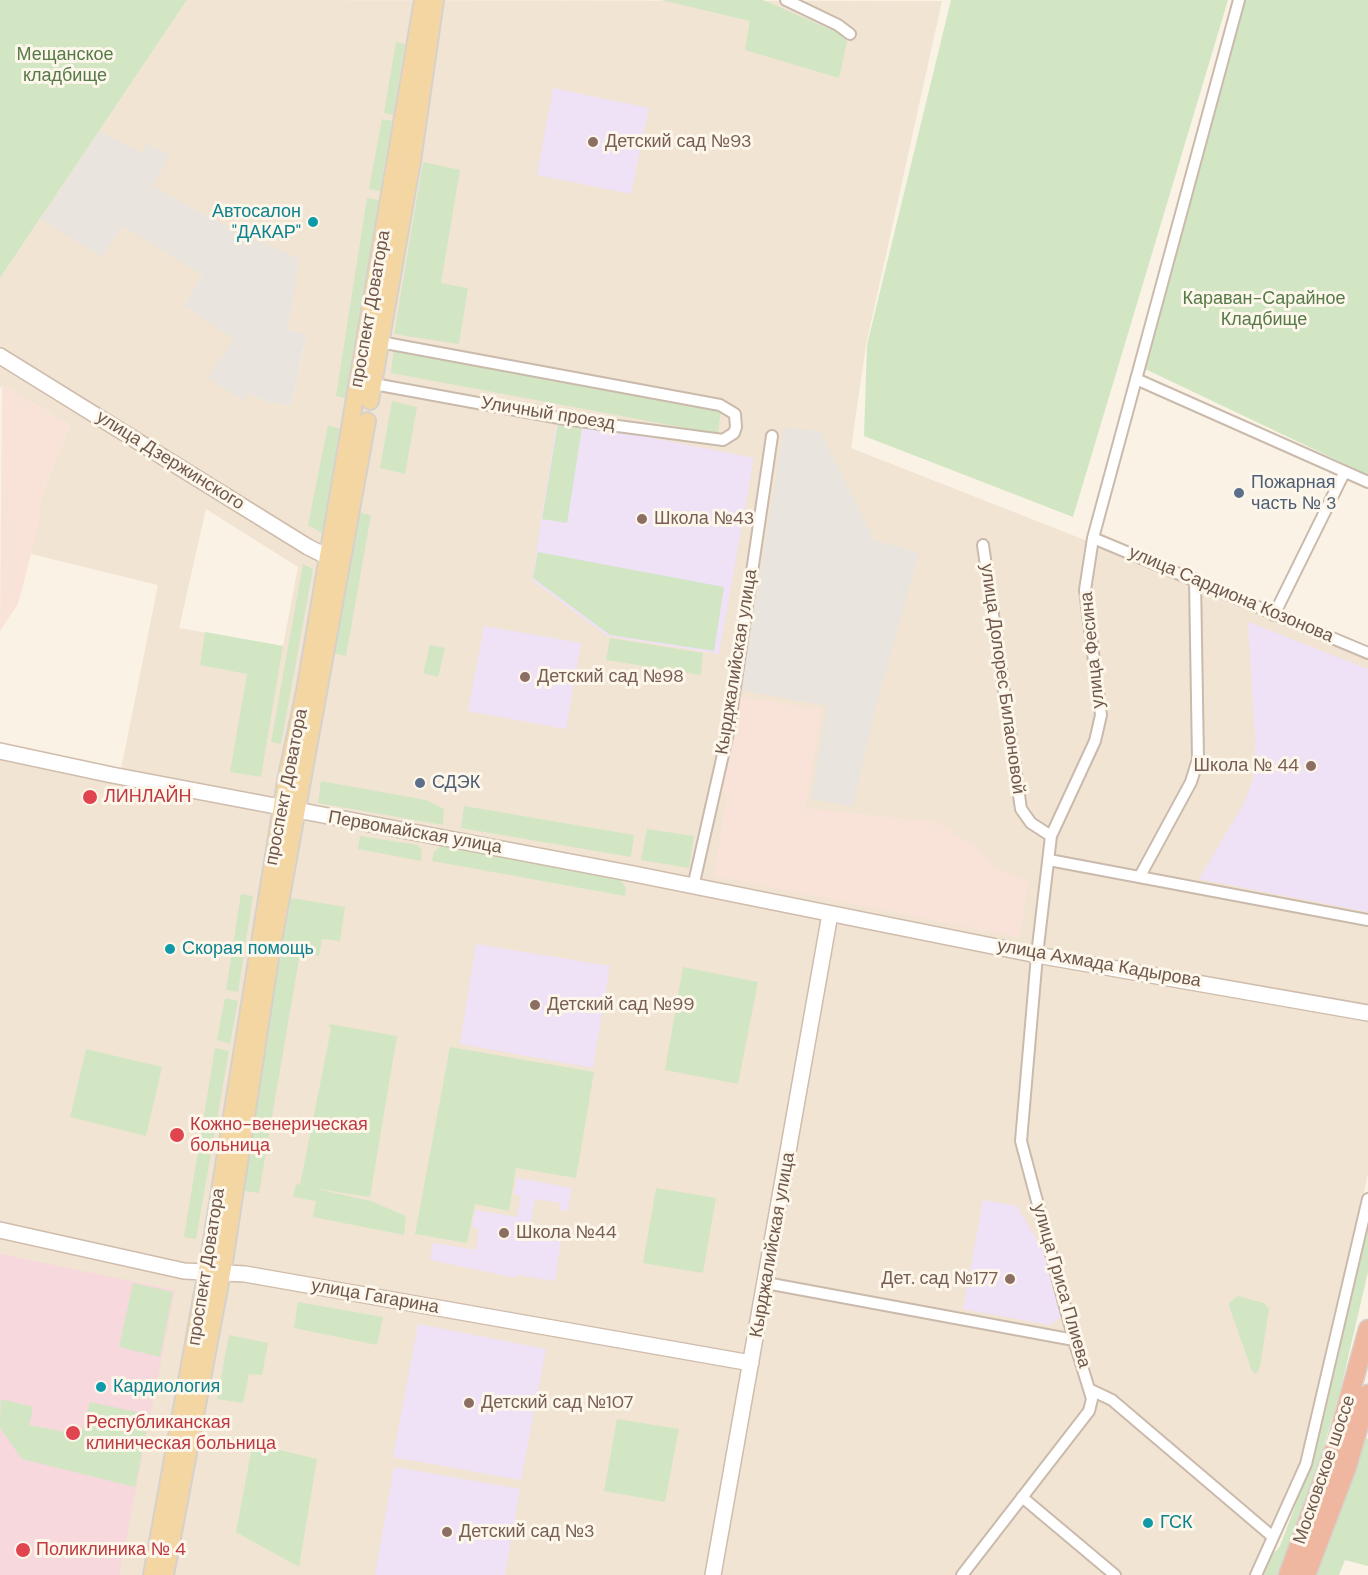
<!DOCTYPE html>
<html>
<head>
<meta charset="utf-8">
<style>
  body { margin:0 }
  canvas { display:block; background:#faf2e4 }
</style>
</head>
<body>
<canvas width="1368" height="1575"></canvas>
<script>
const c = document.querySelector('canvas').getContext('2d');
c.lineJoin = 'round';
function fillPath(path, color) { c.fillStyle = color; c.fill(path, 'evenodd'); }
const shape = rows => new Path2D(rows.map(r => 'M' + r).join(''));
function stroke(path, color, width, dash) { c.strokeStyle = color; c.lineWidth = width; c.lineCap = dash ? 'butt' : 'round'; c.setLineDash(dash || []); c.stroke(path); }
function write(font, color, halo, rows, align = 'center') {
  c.font = font + ' "DM Sans",sans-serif'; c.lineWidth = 6; c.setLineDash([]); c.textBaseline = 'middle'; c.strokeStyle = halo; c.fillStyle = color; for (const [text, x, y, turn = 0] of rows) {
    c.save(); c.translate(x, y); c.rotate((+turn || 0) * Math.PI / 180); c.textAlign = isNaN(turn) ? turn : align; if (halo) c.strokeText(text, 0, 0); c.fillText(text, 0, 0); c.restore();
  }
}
fillPath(shape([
  [187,0,942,1,866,345,851,448,1100,546,1368,660,1368,1173,1304,1463,1256,1575,0,1575,0,743,121,769,158,585,31,554,43,491,70,425,2,385,0,389,0,278],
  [152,186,212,219,288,330,307,335,291,406,267,402,249,393,244,401,234,338,183,305,203,275],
  [206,509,298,567,283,646,179,628]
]), '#f1e4d3');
fillPath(shape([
  [2,385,70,425,43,491,38,528,18,604,0,631],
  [734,696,822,709,805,808,935,822,979,848,994,867,1028,882,1020,938,714,876,727,794,719,791]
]), '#f9e3d9');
fillPath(shape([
  [99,131,143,153,145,144,169,153,165,165,153,186,212,219,299,259,288,330,307,334,291,406,267,402,249,393,244,401,208,378,234,339,183,305,203,275,122,226,102,257,40,219],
  [784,427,820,431,874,540,919,553,875,710,853,807,811,799,827,706,741,690]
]), '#eae4de');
fillPath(shape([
  [553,88,649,108,631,194,537,175],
  [557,419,754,458,719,654,607,636,532,580],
  [1248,622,1368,669,1368,912,1199,879,1244,803,1254,776,1255,737],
  [484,626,581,643,566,729,468,711],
  [476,944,610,966,593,1068,460,1044],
  [517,1178,572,1188,568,1211,559,1210,560,1203,535,1199,529,1236,561,1242,555,1281,517,1275,516,1278,430,1260,433,1243,476,1250,479,1229,472,1227,475,1210,517,1217,521,1196,514,1194],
  [983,1200,1017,1206,1043,1250,1061,1317,1050,1325,963,1309],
  [418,1324,546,1349,521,1480,393,1457],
  [394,1467,520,1489,505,1575,375,1575]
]), '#efe1f6');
fillPath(shape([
  [0,1254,175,1290,119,1575,0,1575]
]), '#f7d8dc');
fillPath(shape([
  [0,0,187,0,0,278],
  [661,0,763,0,848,37,839,78,745,50,750,21],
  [951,0,1228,0,1073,517,864,436,867,345],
  [1243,0,1368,0,1368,475,1141,367],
  [396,42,405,44,393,115,384,113],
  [382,119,392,121,380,191,369,189],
  [423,162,460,170,441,283,468,288,459,344,394,334],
  [367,198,379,200,345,398,336,396],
  [394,348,721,408,718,434,391,373],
  [392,401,417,407,405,474,380,468],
  [558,423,582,428,567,523,542,519],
  [328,425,340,429,322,533,308,525],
  [358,512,371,515,346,656,331,653],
  [538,552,724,587,714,651,610,635,533,578],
  [303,564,313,569,281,744,271,742],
  [205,632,283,646,261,777,230,772,247,674,200,665],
  [610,638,703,653,701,675,606,660],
  [430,645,445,648,438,677,423,673],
  [321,781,426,800,444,809,443,825,318,803],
  [464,806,634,835,631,857,461,828],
  [647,829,694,836,689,868,641,860],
  [360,836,418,845,422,851,421,861,358,849],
  [442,845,620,879,626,888,625,896,432,861,434,852],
  [241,894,253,896,238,992,226,990],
  [291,898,345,907,340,941,322,939,319,956,300,953,259,1193,237,1190],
  [683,967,758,982,738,1084,665,1070],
  [225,998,238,1001,230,1044,217,1040],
  [329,1024,397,1036,370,1197,312,1188,371,1201,406,1216,404,1235,313,1217,316,1201,293,1197,296,1184,300,1185,331,1029],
  [450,1047,594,1072,576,1178,516,1168,509,1211,475,1204,467,1243,415,1234],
  [215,1048,229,1051,196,1239,184,1237],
  [86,1049,162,1067,146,1136,70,1117],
  [656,1188,716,1198,703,1273,643,1263],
  [1368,1192,1368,1272,1340,1392,1318,1467,1279,1575,1259,1575,1268,1553,1276,1551,1280,1546,1311,1464],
  [133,1283,173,1292,160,1357,119,1347],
  [1238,1296,1264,1303,1269,1309,1260,1367,1256,1374,1252,1371,1229,1306,1230,1302],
  [298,1302,383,1317,377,1345,294,1328],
  [229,1335,268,1343,262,1375,249,1374,243,1403,217,1399],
  [1,1399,33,1407,29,1425,81,1435,90,1402,150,1415,135,1487,22,1459,0,1428],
  [617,1419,679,1429,665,1502,604,1491],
  [1362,1437,1368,1439,1368,1566,1345,1560,1339,1575,1312,1575],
  [263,1446,317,1459,299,1567,236,1532,252,1447]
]), '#d2e6c4');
const street = shape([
  [786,0,838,25,850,34],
  [1136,379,1368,482],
  [374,384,565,419,723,440,734,433,736,427,735,414,720,405,380,342],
  [1093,538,1368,653],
  [983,545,1021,809,1031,823,1051,836],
  [1274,615,1344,473],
  [1049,860,1368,920],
  [1140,876,1191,782,1198,759,1195,579],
  [693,887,729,728,772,436],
  [766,1283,1074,1340],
  [1091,1390,1112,1400,1273,1537],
  [1022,1497,1115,1575],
  [962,1575,1089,1411,1092,1399,1074,1340,1021,1141,1037,955,1051,836,1095,741,1101,715,1085,590,1093,538,1239,0],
  [1256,1575,1306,1464,1368,1199]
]);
const secondary = shape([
  [0,356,308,547,338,562],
  [0,751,112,775,634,874,1037,955,1368,1013],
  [0,1230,184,1271,245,1274,751,1363],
  [713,1575,830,914]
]);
const primary = shape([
  [370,401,412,161,435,0],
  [152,1575,209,1259,286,781,305,691,423,0],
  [165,1575,224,1262,270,958,367,421]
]);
const highway = shape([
  [1288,1575,1336,1445,1368,1329],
  [1306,1575,1347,1467,1368,1394]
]);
stroke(street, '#cabaac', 14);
stroke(secondary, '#cfbcac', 18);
stroke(primary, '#d7d1cd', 20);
stroke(highway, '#d7d1cd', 21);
stroke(street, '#fff', 10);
stroke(secondary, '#fff', 15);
stroke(primary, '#f3d6a2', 16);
stroke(highway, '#efb6a0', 18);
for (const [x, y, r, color] of [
  [593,142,6,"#8d6e63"],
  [313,222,6,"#0f9aa8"],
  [1239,493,6,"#5c6f8a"],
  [642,519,6,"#8d6e63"],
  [525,677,6,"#8d6e63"],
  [1311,766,6,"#8d6e63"],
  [420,783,6,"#5c6f8a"],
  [90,797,8,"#e0444e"],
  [170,949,6,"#0f9aa8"],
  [535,1005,6,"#8d6e63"],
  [177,1135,8,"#e0444e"],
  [504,1233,6,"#8d6e63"],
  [1010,1279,6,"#8d6e63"],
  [101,1387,6,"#0f9aa8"],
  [469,1403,6,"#8d6e63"],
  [73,1433,8,"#e0444e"],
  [1148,1523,6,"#0f9aa8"],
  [447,1532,6,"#8d6e63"],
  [23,1550,8,"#e0444e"]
]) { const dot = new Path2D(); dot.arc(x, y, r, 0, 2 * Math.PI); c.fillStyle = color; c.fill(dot); stroke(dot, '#fdf6ea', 2); }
write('18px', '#567a48', '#fdf6ea', [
  ["Мещанское",65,55],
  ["кладбище",65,76],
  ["Караван-Сарайное",1264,299],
  ["Кладбище",1264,320]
]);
write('18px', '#785e54', '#fdf6ea', [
  ["Детский сад №93",605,142],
  ["Школа №43",654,519],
  ["Детский сад №98",537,677],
  ["Школа № 44",1299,766,"right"],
  ["Детский сад №99",547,1005],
  ["Школа №44",516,1233],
  ["Дет. сад №177",998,1279,"right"],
  ["Детский сад №107",481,1403],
  ["Детский сад №3",459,1532]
], 'left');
write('18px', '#0d838f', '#fdf6ea', [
  ["Автосалон",301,212,"right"],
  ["\"ДАКАР\"",301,233,"right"],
  ["Скорая помощь",182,949],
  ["Кардиология",113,1387],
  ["ГСК",1160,1523]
], 'left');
write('18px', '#70594c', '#fdf6ea', [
  ["проспект Доватора",371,309,-80],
  ["Уличный проезд",548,414,9],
  ["улица Дзержинского",170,461,32],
  ["улица Сардиона Козонова",1231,595,23],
  ["улица Фесина",1093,650,-96],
  ["Кырджалийская улица",737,662,-81],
  ["улица Долорес Билаоновой",1002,679,82],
  ["проспект Доватора",287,787,-79],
  ["Первомайская улица",415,833,10],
  ["улица Ахмада Кадырова",1099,964,10],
  ["Кырджалийская улица",773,1245,-80],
  ["проспект Доватора",207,1267,-81],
  ["улица Гриса Плиева",1061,1286,74],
  ["улица Гагарина",375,1297,10],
  ["Московское шоссе",1325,1470,-71]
]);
write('18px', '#4e5e75', '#fdf6ea', [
  ["Пожарная",1251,483],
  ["часть № 3",1251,504],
  ["СДЭК",432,783]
], 'left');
write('18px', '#be3a42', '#fdf6ea', [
  ["ЛИНЛАЙН",104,797],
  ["Кожно-венерическая",190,1125],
  ["больница",190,1146],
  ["Республиканская",86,1423],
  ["клиническая больница",86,1444],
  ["Поликлиника № 4",36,1550]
], 'left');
</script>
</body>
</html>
